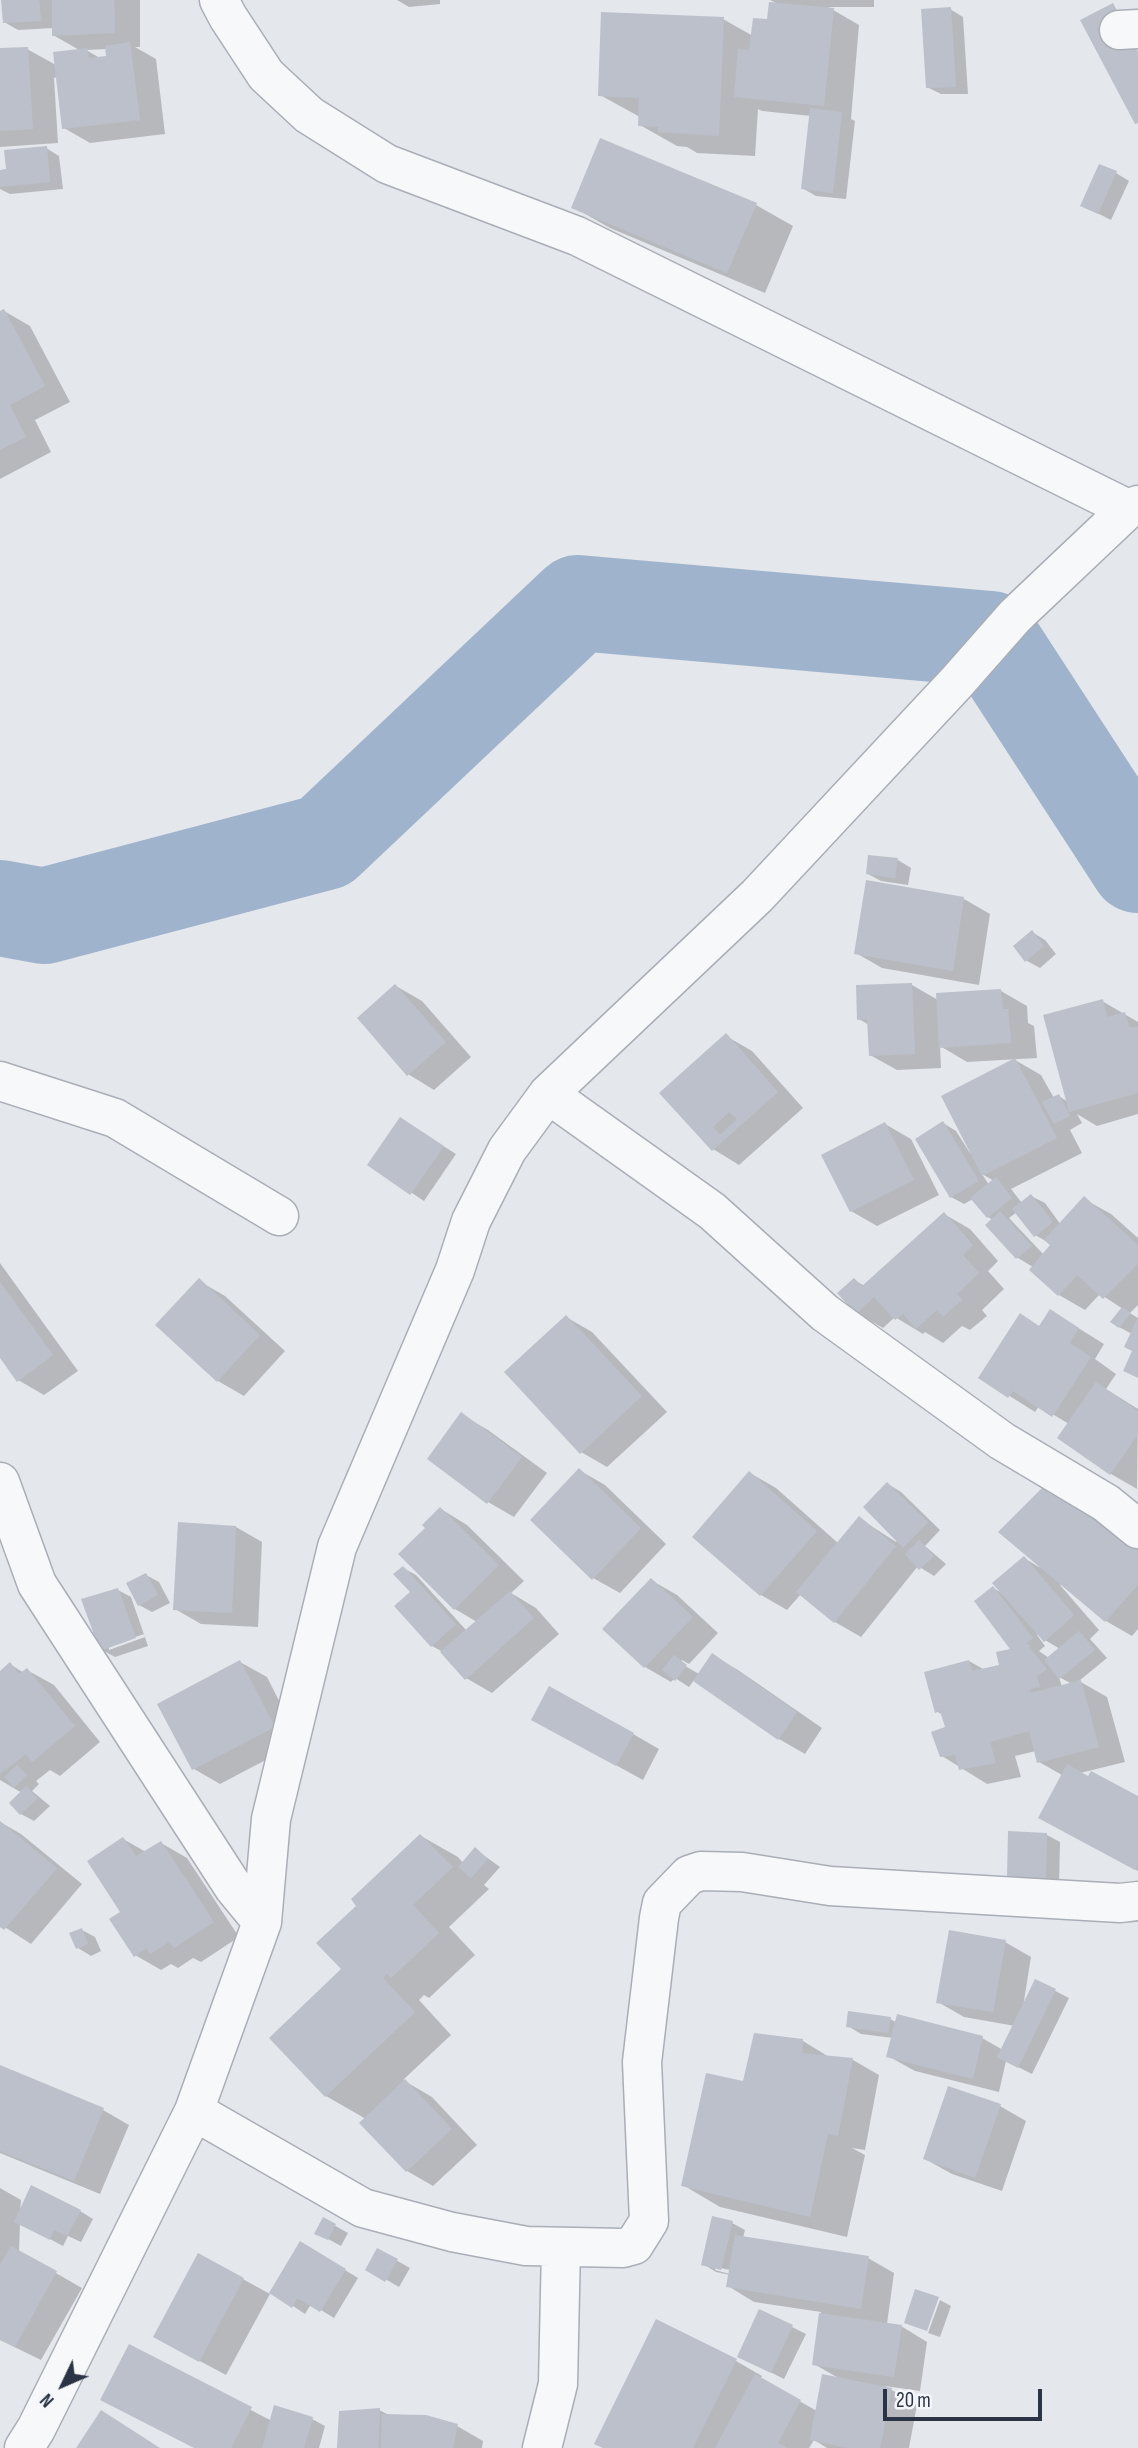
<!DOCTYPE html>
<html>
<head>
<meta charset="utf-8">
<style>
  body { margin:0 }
  #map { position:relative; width:1138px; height:2448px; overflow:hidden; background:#e4e7ec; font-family:"Sofia Sans Condensed",sans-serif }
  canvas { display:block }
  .north { position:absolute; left:28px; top:2350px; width:70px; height:70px; -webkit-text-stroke:5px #f4f6f9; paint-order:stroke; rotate:226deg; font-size:19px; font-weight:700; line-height:28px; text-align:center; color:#2b3445 }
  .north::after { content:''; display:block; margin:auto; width:24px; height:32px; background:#2b3445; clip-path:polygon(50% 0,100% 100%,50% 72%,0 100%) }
  .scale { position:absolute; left:883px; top:2389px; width:159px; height:32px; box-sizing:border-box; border:4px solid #2b3445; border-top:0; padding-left:9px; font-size:21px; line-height:24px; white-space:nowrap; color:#2b3445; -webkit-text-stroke:5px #f4f6f9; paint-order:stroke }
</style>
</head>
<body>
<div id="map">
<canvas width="1138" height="2448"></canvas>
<div class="north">N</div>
<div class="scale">20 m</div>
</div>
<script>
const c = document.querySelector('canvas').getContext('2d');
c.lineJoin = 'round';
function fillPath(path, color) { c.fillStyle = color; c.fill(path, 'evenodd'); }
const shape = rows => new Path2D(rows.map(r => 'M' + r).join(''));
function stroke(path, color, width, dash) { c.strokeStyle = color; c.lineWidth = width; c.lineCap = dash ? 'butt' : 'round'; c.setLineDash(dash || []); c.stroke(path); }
fillPath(shape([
  [3,0,140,0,140,47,135,47,156,59,165,134,90,143,64,128,57,77,54,78,58,143,0,147,0,50,27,49,56,65,81,51,53,35,54,28,18,30,4,22],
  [107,49,108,57,100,58,86,50],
  [397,0,440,0,440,4,409,7],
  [770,0,874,0,874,7,828,7,859,25,851,119,855,121,846,199,816,196,802,188,811,116,762,111,758,109,755,156,697,153,687,147,677,146,640,125,640,117,600,95,723,19,753,36,769,21,778,4],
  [950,9,963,17,968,94,941,94,927,87],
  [46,148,59,156,63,189,10,194,0,189,0,172,8,171],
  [1116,173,1129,181,1111,220,1083,206],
  [756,205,793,226,765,293,610,228,573,207],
  [4,311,30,326,70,402,35,420,51,452,0,479,0,313],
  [870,857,898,860,911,868,908,885,881,881,868,874],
  [964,899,990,914,979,985,882,968,856,953],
  [1032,932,1045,940,1056,954,1040,968,1027,961],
  [912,985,938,1000,1001,991,1027,1006,1028,1023,1034,1026,1037,1058,967,1062,940,1046,941,1068,897,1070,870,1055,869,1025,859,1019],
  [396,986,422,1001,471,1057,434,1090,408,1074],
  [1102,1001,1138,1022,1138,1114,1097,1126,1077,1114,1082,1123,1070,1130,1082,1153,1011,1189,1022,1203,1031,1196,1045,1203,1061,1225,1084,1199,1111,1214,1138,1238,1138,1305,1130,1313,1138,1318,1138,1378,1132,1334,1119,1327,1123,1309,1100,1294,1085,1310,1059,1295,1031,1269,1033,1267,1018,1258,987,1225,993,1220,988,1217,973,1199,964,1204,951,1197,943,1123,956,1131,970,1153,972,1152,1015,1060,1041,1075,1054,1098,1059,1096,1068,1102],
  [982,1174,994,1181,989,1185],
  [1017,1212,1035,1235,1053,1245,1044,1255,1009,1218],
  [726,1036,752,1051,803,1108,739,1165,713,1149,662,1093],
  [885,1124,911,1139,939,1195,877,1226,851,1211],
  [413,1127,456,1154,424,1201,370,1165],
  [944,1214,970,1229,998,1261,988,1271,1004,1289,982,1310,987,1316,970,1330,962,1326,943,1343,925,1332,923,1334,895,1317,883,1328,857,1313,854,1280,865,1286],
  [0,1263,78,1371,44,1395,18,1380,0,1355],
  [199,1281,225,1296,285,1351,244,1396,218,1381],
  [1051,1311,1104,1344,1095,1359,1116,1374,1106,1389,1138,1409,1137,1489,1111,1474,1069,1424,1039,1406,1035,1412,981,1378,1021,1315,1040,1327],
  [566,1317,592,1332,667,1412,607,1467,581,1452],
  [462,1415,488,1430,547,1473,514,1517,488,1502],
  [579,1470,605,1485,666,1544,620,1593,593,1578],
  [750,1473,776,1488,838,1543,859,1518,896,1542,898,1540,888,1484,901,1492,940,1530,925,1546,946,1564,934,1576,918,1566,861,1637,835,1622,801,1594,787,1610,761,1595,695,1537],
  [441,1509,467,1525,524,1581,511,1593,536,1608,559,1634,492,1693,466,1678,443,1652,432,1646,403,1568,416,1575,467,1631,477,1622,455,1609,400,1554,428,1528],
  [180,1524,236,1527,262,1542,258,1627,201,1624,175,1609],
  [1138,1544,1138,1629,1132,1636,1106,1621,1062,1584,1060,1585,1099,1630,1090,1639,1107,1658,1079,1681,1107,1697,1125,1762,1080,1773,1138,1798,1138,1871,1066,1832,1062,1775,1039,1762,1036,1751,1015,1756,1021,1777,987,1784,942,1756,947,1728,943,1715,936,1711,969,1661,985,1670,1001,1666,1013,1650,993,1588,1004,1594,1024,1558,1039,1567],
  [1039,1634,1045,1640,1060,1649,1049,1658,1039,1651,1045,1646,1037,1635],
  [1059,1677,1072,1684,1062,1687],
  [146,1575,159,1582,170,1603,152,1612,139,1605],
  [651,1580,677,1595,718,1633,689,1664,682,1660,680,1663,699,1674,712,1655,738,1670,822,1728,805,1754,779,1739,694,1680,689,1687,675,1678,671,1682,645,1667],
  [118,1590,131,1597,148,1646,115,1657,102,1650],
  [144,1634,145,1637,109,1650,109,1646],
  [240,1662,267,1677,300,1742,220,1784,194,1769],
  [10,1664,24,1673,27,1670,54,1685,100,1742,60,1776,50,1770,36,1781,39,1784,32,1791,50,1806,34,1821,21,1814,22,1793,0,1780,0,1673],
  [559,1734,633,1734,659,1749,643,1780],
  [0,1822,21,1834,82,1884,31,1944,0,1924],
  [1047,1835,1060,1842,1059,1885,1022,1884,1009,1876],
  [421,1836,458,1857,463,1863,475,1849,500,1867,484,1885,489,1889,449,1927,475,1955,429,1998,424,1995,419,2000,451,2035,403,2080,432,2097,477,2145,433,2186,407,2171,366,2119,326,2096,344,1969,359,1906],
  [123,1839,146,1852,161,1843,187,1858,239,1937,201,1962,193,1958,178,1968,171,1964,161,1970,135,1955,123,1913],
  [82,1930,95,1937,101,1951,91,1956,78,1948],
  [1005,1942,1031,1957,1023,2007,1036,1981,1069,1998,1032,2074,1006,2061,999,2092,915,2071,888,2056,893,2038,861,2034,848,2026,890,2019,896,2022,982,2038,1003,2050,1015,2026,964,2017,938,2002],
  [803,2041,829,2057,853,2060,879,2075,865,2150,852,2148,865,2155,847,2237,720,2207,683,2185,744,2084],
  [0,2067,103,2110,129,2125,100,2194,0,2153],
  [1000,2106,1026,2121,1002,2191,952,2174,925,2159],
  [0,2188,21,2200,20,2212,80,2211,93,2219,81,2242,68,2236,63,2246,20,2223,19,2252,82,2288,41,2360,0,2340],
  [323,2219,348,2233,341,2246,317,2233],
  [732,2223,745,2230,743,2238,868,2258,894,2273,887,2324,901,2326,927,2342,920,2391,885,2386,917,2405,909,2448,827,2448,814,2440,809,2448,605,2448,736,2361,762,2376,760,2379,817,2411,840,2379,814,2364,821,2312,754,2302,728,2286,730,2275,716,2272,703,2264],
  [715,2267,730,2270,730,2274,715,2270],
  [301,2243,358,2278,334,2318,311,2304,305,2314,293,2306],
  [378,2250,410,2268,399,2287,368,2269],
  [199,2255,270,2294,226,2375,181,2351],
  [940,2300,951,2306,940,2337,928,2333],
  [760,2311,806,2334,784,2379,752,2363],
  [129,2347,272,2421,312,2419,325,2426,319,2448,195,2448],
  [379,2410,391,2416,457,2426,483,2441,482,2448,339,2448]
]), '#0003');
stroke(shape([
  [0,908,44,916,325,842,578,603,991,639,1138,865]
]), '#9fb4cc', 96);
fillPath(shape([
  [1,0,39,0,41,21,3,23],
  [52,0,114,0,115,33,52,36],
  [769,2,834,8,824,106,734,97,738,49,749,50,753,18,767,19],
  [1113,3,1138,52,1138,123,1135,124,1080,20],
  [951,7,956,87,926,88,921,9],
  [601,12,724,17,719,136,658,132,658,127,638,126,639,98,598,96],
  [130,42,140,120,62,129,53,52,87,48,89,58,106,56,105,46],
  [28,47,33,129,0,131,0,48],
  [810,108,842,112,833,193,801,189],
  [600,138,757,203,727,273,571,208],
  [47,146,50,182,0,187,0,170,6,169,4,150],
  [1099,164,1117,171,1098,214,1080,206],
  [4,309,45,386,10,405,26,437,0,450,0,311],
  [868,855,898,858,895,878,866,874],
  [866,880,964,897,953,971,854,954],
  [1032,930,1044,946,1025,962,1013,946],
  [912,983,915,1054,869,1056,867,1019,857,1020,856,985],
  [395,984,446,1042,407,1076,357,1018],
  [1001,989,1003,1009,1008,1009,1011,1043,939,1048,936,993],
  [1103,999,1107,1017,1125,1012,1129,1027,1138,1027,1138,1093,1069,1112,1043,1015],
  [726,1033,778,1092,712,1151,659,1093],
  [729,1112,737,1119,720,1135,713,1127],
  [1015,1058,1057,1138,982,1176,941,1096],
  [1059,1094,1070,1116,1054,1124,1042,1102],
  [400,1117,444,1146,410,1195,367,1165],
  [943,1121,979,1181,950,1198,915,1139],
  [885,1122,914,1180,850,1212,821,1155],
  [996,1177,1012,1198,987,1218,970,1198],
  [1031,1194,1053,1222,1034,1237,1012,1209],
  [1084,1196,1138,1245,1138,1264,1103,1299,1077,1275,1058,1296,1029,1270,1050,1245,1044,1240],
  [1000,1211,1032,1246,1016,1259,985,1225],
  [944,1212,973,1245,963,1255,979,1273,957,1294,962,1300,943,1317,937,1310,916,1329,903,1314,895,1320,874,1297,856,1314,837,1293,854,1278,862,1286],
  [199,1278,260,1335,217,1382,155,1325],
  [0,1282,53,1355,17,1382,0,1358],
  [1122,1307,1131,1313,1119,1328,1110,1322],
  [1050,1309,1079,1328,1070,1343,1091,1357,1052,1417,1013,1391,1008,1398,978,1378,1020,1313,1039,1326],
  [566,1315,642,1396,580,1454,504,1372],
  [1138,1317,1138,1378,1123,1371,1132,1351,1124,1347],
  [1096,1382,1138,1411,1138,1434,1110,1475,1057,1438],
  [461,1412,522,1457,487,1504,427,1459],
  [579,1468,641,1528,592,1580,530,1520],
  [749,1471,817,1531,760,1596,692,1537],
  [1052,1478,1138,1549,1138,1585,1105,1622,998,1532],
  [887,1482,928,1522,903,1548,863,1507],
  [440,1507,499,1565,454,1610,398,1554,425,1528,422,1525],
  [859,1516,896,1546,834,1623,796,1592],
  [178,1522,236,1526,232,1613,173,1610],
  [919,1540,934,1556,919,1570,905,1554],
  [1024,1556,1074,1615,1044,1642,992,1583],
  [403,1566,456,1624,431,1647,394,1606,410,1592,393,1574],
  [146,1573,158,1595,138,1606,126,1583],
  [651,1578,693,1617,644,1668,602,1629],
  [993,1586,1033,1638,1025,1645,1029,1644,1030,1648,1047,1669,1037,1676,1040,1687,1030,1689,1031,1693,1081,1680,1099,1747,1037,1763,1029,1731,990,1742,996,1763,959,1770,955,1755,940,1757,931,1732,945,1727,940,1711,935,1713,924,1672,969,1660,972,1671,999,1665,996,1652,1010,1649,974,1601],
  [118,1588,136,1638,100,1651,81,1599],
  [510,1591,534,1618,465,1680,440,1652],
  [1079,1631,1095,1650,1059,1679,1044,1660],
  [712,1653,797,1712,778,1740,693,1681],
  [674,1655,687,1665,675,1681,662,1670],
  [240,1660,275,1727,192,1770,157,1704],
  [10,1662,19,1674,27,1668,75,1726,32,1762,26,1754,0,1774,0,1671],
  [549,1686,634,1733,616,1766,531,1720],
  [1067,1764,1088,1776,1091,1771,1138,1796,1138,1865,1135,1870,1038,1818],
  [17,1765,27,1775,14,1788,4,1777],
  [26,1786,38,1798,20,1815,9,1803],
  [0,1821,57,1868,4,1930,0,1927],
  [1008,1831,1047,1833,1046,1878,1007,1877],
  [420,1834,453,1867,413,1905,439,1933,391,1978,387,1974,383,1978,415,2012,325,2097,269,2038,341,1969,316,1943,356,1906,351,1899],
  [123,1837,136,1856,161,1841,214,1922,174,1948,169,1942,150,1954,146,1948,134,1957,109,1919,120,1912,87,1861],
  [475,1847,488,1859,471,1878,458,1867],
  [82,1928,88,1944,76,1949,69,1933],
  [949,1930,1006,1940,993,2012,936,2003],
  [1035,1979,1056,1989,1018,2068,997,2057],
  [848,2011,891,2017,888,2033,846,2027],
  [897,2014,983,2036,973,2079,886,2057],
  [754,2033,803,2039,802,2053,853,2058,838,2136,828,2134,810,2217,681,2186,706,2073,743,2081],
  [0,2065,104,2108,74,2181,0,2151],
  [405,2079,452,2129,406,2172,359,2123],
  [948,2086,1001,2104,975,2178,923,2159],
  [31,2185,81,2210,67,2236,54,2230,50,2240,14,2222],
  [712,2216,733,2221,721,2270,701,2265],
  [323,2217,336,2224,328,2240,314,2234],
  [735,2235,869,2256,861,2309,726,2287],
  [300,2241,346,2269,320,2312,297,2298,292,2308,269,2293],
  [11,2246,57,2271,15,2347,0,2340,0,2265],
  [377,2248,398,2259,385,2282,365,2270],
  [198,2253,244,2278,199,2362,153,2337],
  [915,2289,939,2297,927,2331,904,2323],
  [759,2309,793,2325,771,2373,737,2357],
  [819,2313,902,2325,894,2377,812,2365],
  [656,2319,737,2359,693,2448,603,2448,594,2444],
  [129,2344,252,2407,231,2448,194,2448,100,2400],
  [755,2374,801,2400,778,2443,787,2448,715,2448],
  [822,2374,892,2388,880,2448,848,2448,810,2440],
  [274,2405,313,2417,304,2448,262,2448],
  [380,2408,378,2448,337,2448,339,2411],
  [101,2410,160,2448,76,2448],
  [382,2414,426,2415,458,2424,453,2448,381,2448]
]), '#bbc0ca');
const minor = shape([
  [219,0,228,17,266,75,309,115,387,164,577,236,1128,509],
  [1119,30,1138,29],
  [0,1081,115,1118,279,1216],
  [548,1094,712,1211,825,1313,1002,1441,1106,1503,1138,1529],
  [0,1482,37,1584,234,1888,262,1922],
  [194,2111,363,2208,452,2232,526,2246,623,2248,634,2245,649,2221,642,2062,659,1918,662,1903,689,1875,701,1871,742,1872,830,1886,1120,1903,1138,1901],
  [24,2448,36,2429,194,2111,262,1922,271,1819,337,1547,455,1270,471,1221,507,1150,548,1094,757,896,956,683,1015,616,1128,509,1138,505],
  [542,2448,558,2384,561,2247]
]);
stroke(minor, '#a9aeb7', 41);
stroke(minor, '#f7f8fa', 38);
</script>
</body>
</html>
